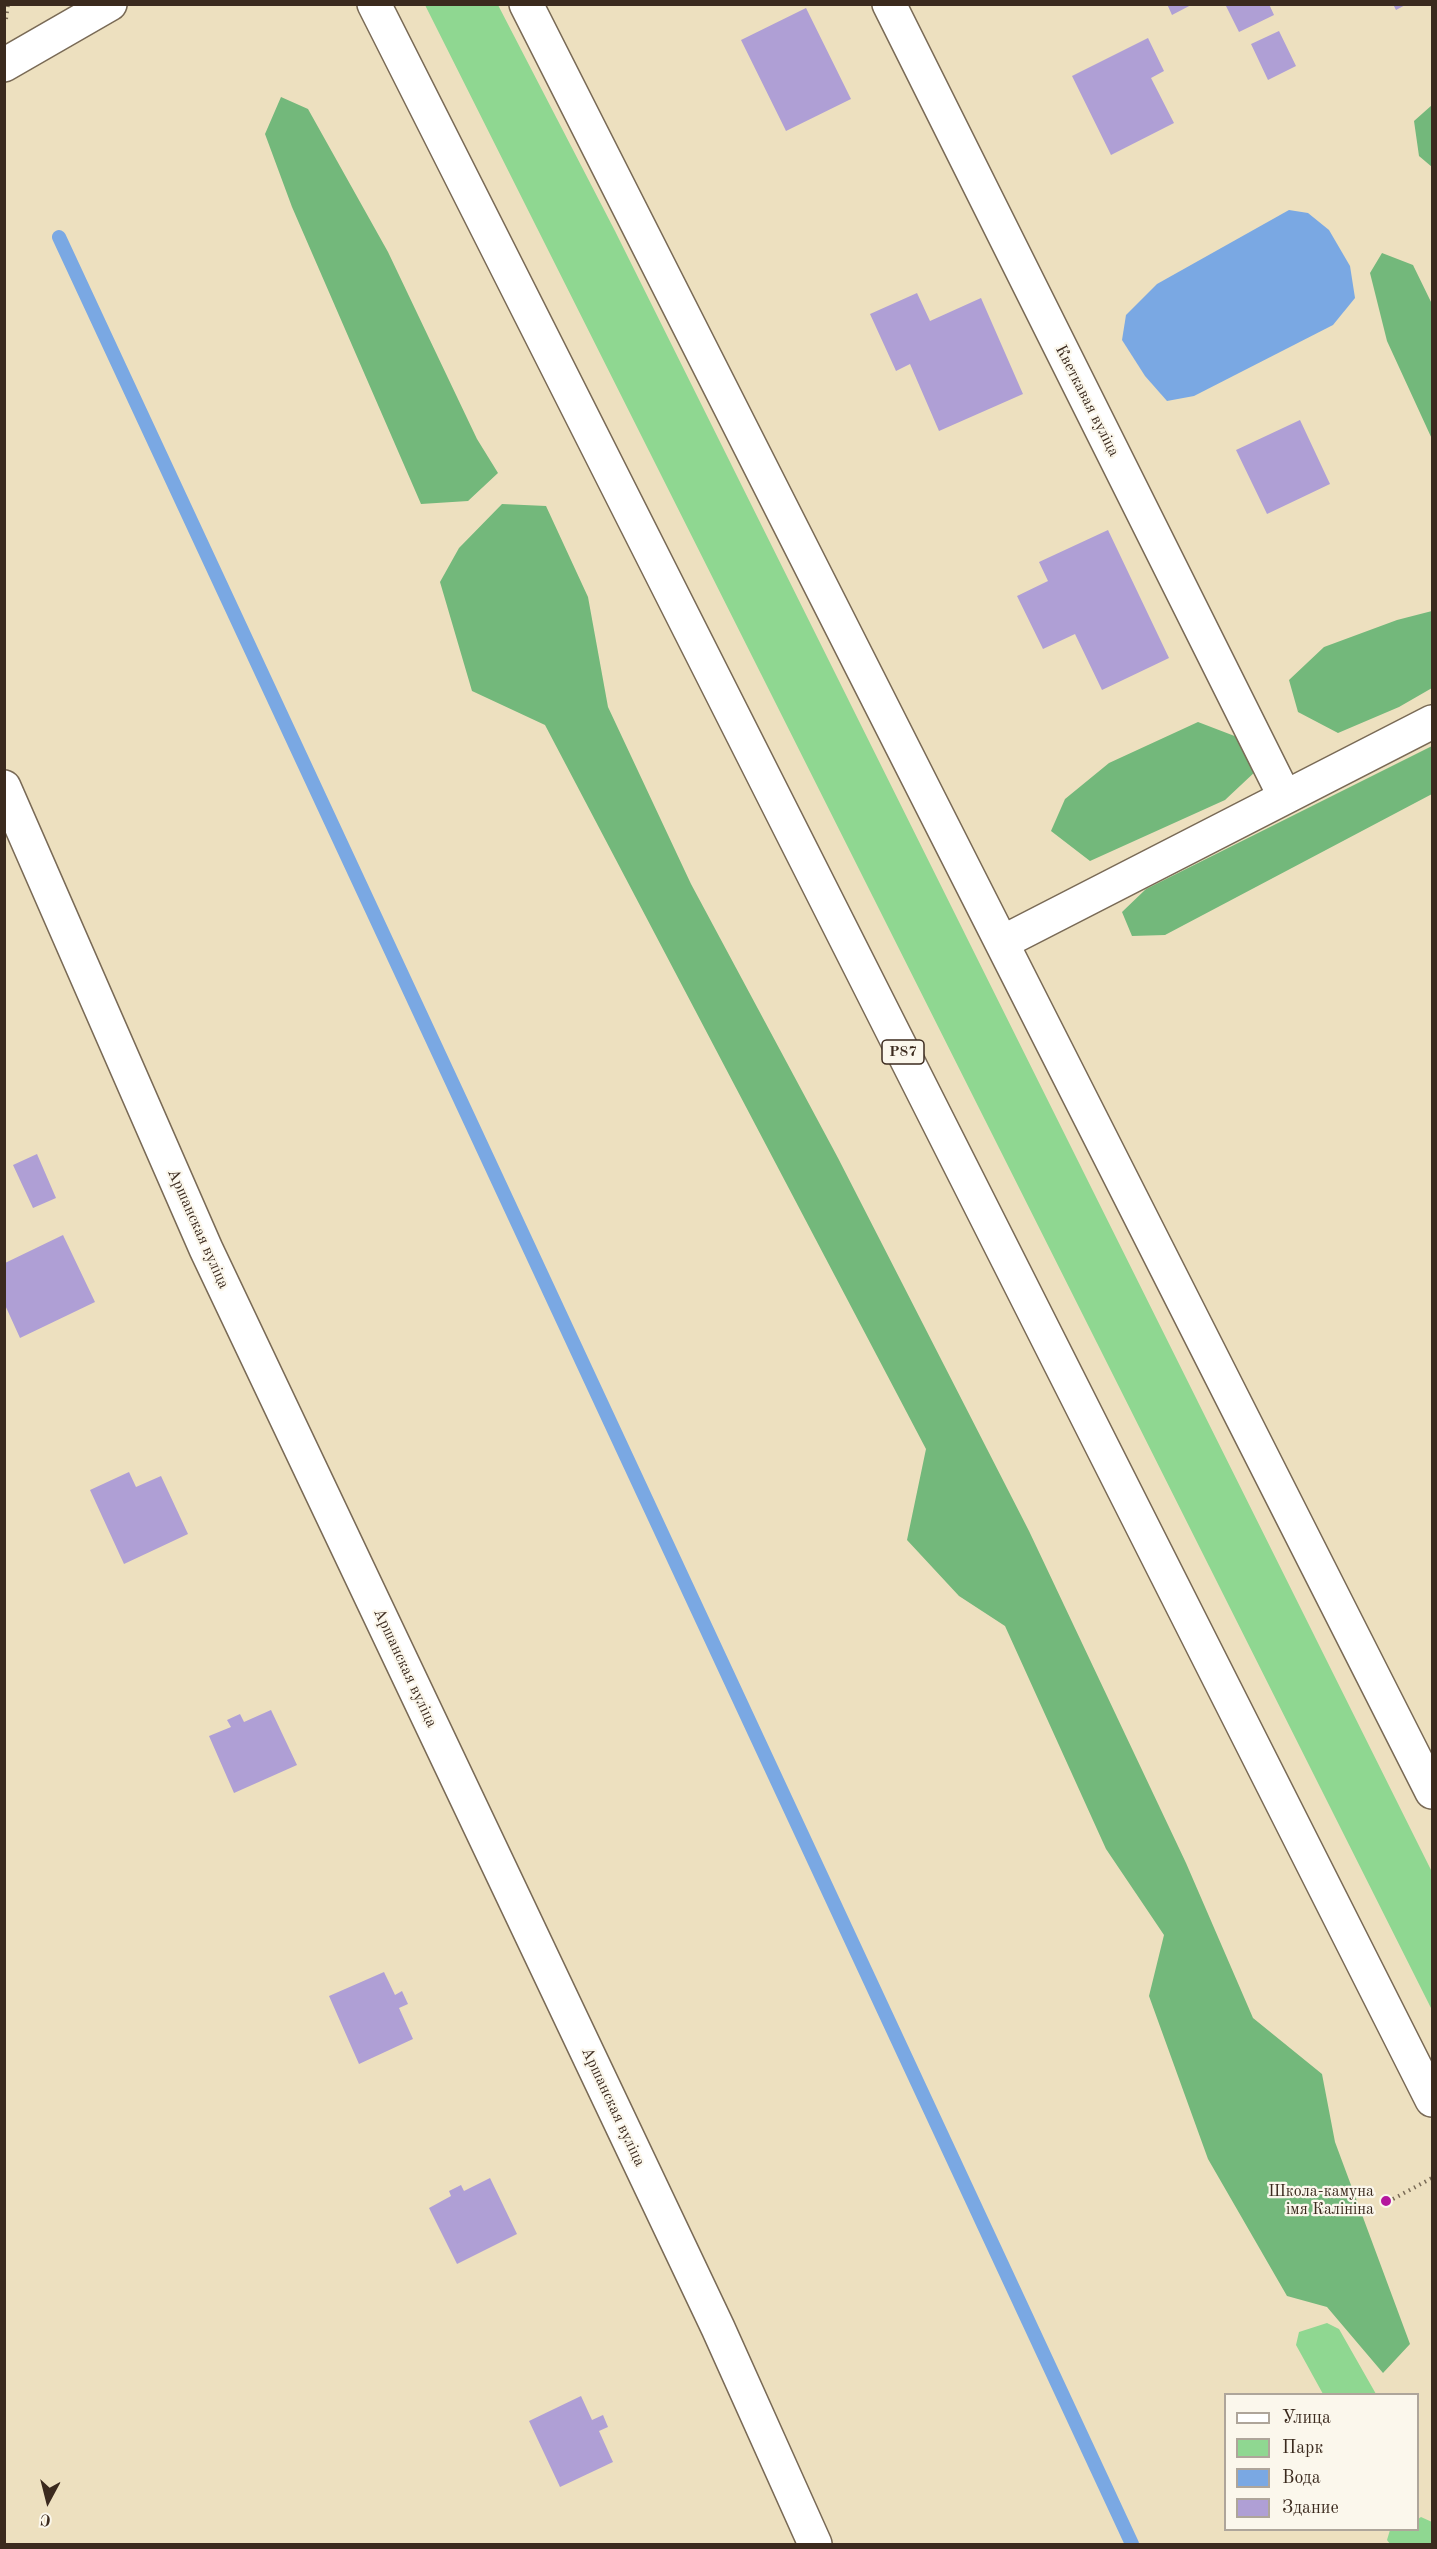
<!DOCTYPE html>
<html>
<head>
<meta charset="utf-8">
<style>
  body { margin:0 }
  #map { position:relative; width:1437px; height:2549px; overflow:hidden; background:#ede0bf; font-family:"Old Standard TT",serif }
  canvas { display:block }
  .frame { position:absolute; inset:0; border:6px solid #3b2a1e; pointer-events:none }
  .legend { position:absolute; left:1224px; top:2393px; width:195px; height:138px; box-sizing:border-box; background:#fbf7ec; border:2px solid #aea59a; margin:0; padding:8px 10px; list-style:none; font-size:18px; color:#3b2a1e }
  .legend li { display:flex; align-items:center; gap:12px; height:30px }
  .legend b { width:30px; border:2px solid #aea59a }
  .north { position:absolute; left:18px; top:2471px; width:60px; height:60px; -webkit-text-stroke:4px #fbf7ec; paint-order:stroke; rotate:187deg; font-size:16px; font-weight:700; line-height:24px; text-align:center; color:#3b2a1e }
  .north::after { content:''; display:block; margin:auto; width:21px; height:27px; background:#3b2a1e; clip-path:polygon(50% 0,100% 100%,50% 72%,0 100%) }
</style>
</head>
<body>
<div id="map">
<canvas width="1437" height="2549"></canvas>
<div class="frame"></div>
<ul class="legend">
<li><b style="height:8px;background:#fff"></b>Улица</li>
<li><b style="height:16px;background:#8fd791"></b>Парк</li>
<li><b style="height:16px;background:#7aa8e3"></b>Вода</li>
<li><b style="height:16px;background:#af9fd5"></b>Здание</li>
</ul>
<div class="north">С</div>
</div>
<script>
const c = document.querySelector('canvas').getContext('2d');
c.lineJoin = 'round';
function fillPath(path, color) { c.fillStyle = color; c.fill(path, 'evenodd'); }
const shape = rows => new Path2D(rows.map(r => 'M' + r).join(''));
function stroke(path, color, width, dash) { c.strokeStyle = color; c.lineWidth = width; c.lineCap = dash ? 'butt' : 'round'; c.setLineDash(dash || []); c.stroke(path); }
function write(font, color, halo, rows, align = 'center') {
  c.font = font + ' "Old Standard TT",serif'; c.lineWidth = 4.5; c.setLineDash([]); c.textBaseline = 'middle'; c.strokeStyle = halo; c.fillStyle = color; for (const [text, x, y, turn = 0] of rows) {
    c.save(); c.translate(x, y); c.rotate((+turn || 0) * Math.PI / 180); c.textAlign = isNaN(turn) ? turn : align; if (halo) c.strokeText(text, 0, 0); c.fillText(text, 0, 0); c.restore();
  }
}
fillPath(shape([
  [425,5,498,5,615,231,1432,1872,1432,2010],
  [1327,2323,1339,2329,1376,2394,1323,2394,1296,2345,1299,2332],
  [1421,2517,1432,2522,1432,2544,1390,2544,1387,2540,1390,2530,1418,2530,1418,2519]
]), '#8fd791');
fillPath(shape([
  [281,97,308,109,388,252,477,439,498,473,468,501,421,504,292,207,265,134],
  [1432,105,1432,167,1419,156,1414,121],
  [1382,253,1413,265,1432,304,1432,439,1387,341,1370,273],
  [502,504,546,506,588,597,608,707,691,884,838,1158,1029,1531,1186,1863,1253,2018,1322,2074,1335,2142,1410,2344,1383,2373,1327,2307,1287,2296,1208,2159,1149,1996,1164,1935,1106,1849,1005,1626,959,1596,907,1540,926,1449,545,725,472,691,440,582,459,548],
  [1432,611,1432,688,1399,707,1338,733,1298,712,1289,680,1324,647,1397,620],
  [1198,722,1245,740,1257,770,1225,800,1090,861,1051,831,1065,799,1109,763],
  [1432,746,1432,794,1165,935,1132,936,1122,912,1146,889]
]), '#73b87b');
fillPath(shape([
  [1289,210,1308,213,1329,230,1350,266,1355,298,1333,325,1194,396,1167,401,1145,376,1122,340,1126,315,1157,284]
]), '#7aa8e3');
stroke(shape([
  [59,237,1132,2544]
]), '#7aa8e3', 14);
fillPath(shape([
  [1167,4,1193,4,1172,15],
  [1225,4,1269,4,1274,15,1239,32],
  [1393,4,1407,4,1396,10],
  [806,8,851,99,786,131,741,40],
  [1279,31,1296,66,1268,80,1251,44],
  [1148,38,1164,71,1151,78,1174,123,1111,155,1072,76],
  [917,293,930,321,981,298,1023,394,939,431,910,364,896,371,870,314],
  [1300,420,1330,484,1267,514,1236,450],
  [1108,530,1169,658,1102,690,1075,634,1043,649,1017,596,1048,581,1039,562],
  [37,1154,56,1198,33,1208,13,1165],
  [63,1235,95,1302,20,1338,5,1305,5,1263],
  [129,1472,136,1487,161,1476,188,1534,124,1564,90,1490],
  [271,1710,297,1765,234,1793,209,1736,231,1727,227,1720,240,1714,244,1722],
  [384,1972,395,1995,402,1991,408,2004,399,2008,413,2039,359,2064,329,1996],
  [490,2178,517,2234,457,2264,429,2208,451,2196,449,2191,461,2185,464,2191],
  [581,2396,592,2420,603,2415,608,2427,599,2431,613,2462,560,2487,529,2421]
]), '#af9fd5');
const minor = shape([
  [526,4,1432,1792],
  [889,4,1285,797],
  [4,65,110,4],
  [4,787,206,1249,718,2328,815,2544],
  [1003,942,1432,722]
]);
const major = shape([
  [374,4,1432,2100]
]);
stroke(minor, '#796a56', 36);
stroke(major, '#796a56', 36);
stroke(shape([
  [6,19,8,4],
  [1393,2199,1432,2178]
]), '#796a56', 4, [1.5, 4.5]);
stroke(minor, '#fff', 33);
stroke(major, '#fff', 33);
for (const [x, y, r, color] of [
  [1386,2201,6,"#b5179e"]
]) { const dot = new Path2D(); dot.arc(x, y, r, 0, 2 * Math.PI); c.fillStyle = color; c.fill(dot); stroke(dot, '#fbf7ec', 2); }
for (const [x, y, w] of [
  [903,1052,42]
]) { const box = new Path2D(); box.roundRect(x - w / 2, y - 12, w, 24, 4.5); c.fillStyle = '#fbf7ec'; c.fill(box); stroke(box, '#3b2a1e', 1.5); }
write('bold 15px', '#3b2a1e', null, [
  ["Р87",903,1052]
]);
write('16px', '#3b2a1e', '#fbf7ec', [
  ["Кветкавая вуліца",1087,401,63],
  ["Аршанская вуліца",198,1229,66],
  ["Аршанская вуліца",405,1668,65],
  ["Аршанская вуліца",613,2107,65]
]);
write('16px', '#3b2a1e', '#fbf7ec', [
  ["Школа-камуна",1374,2192],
  ["імя Калініна",1374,2210]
], 'right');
</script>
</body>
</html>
